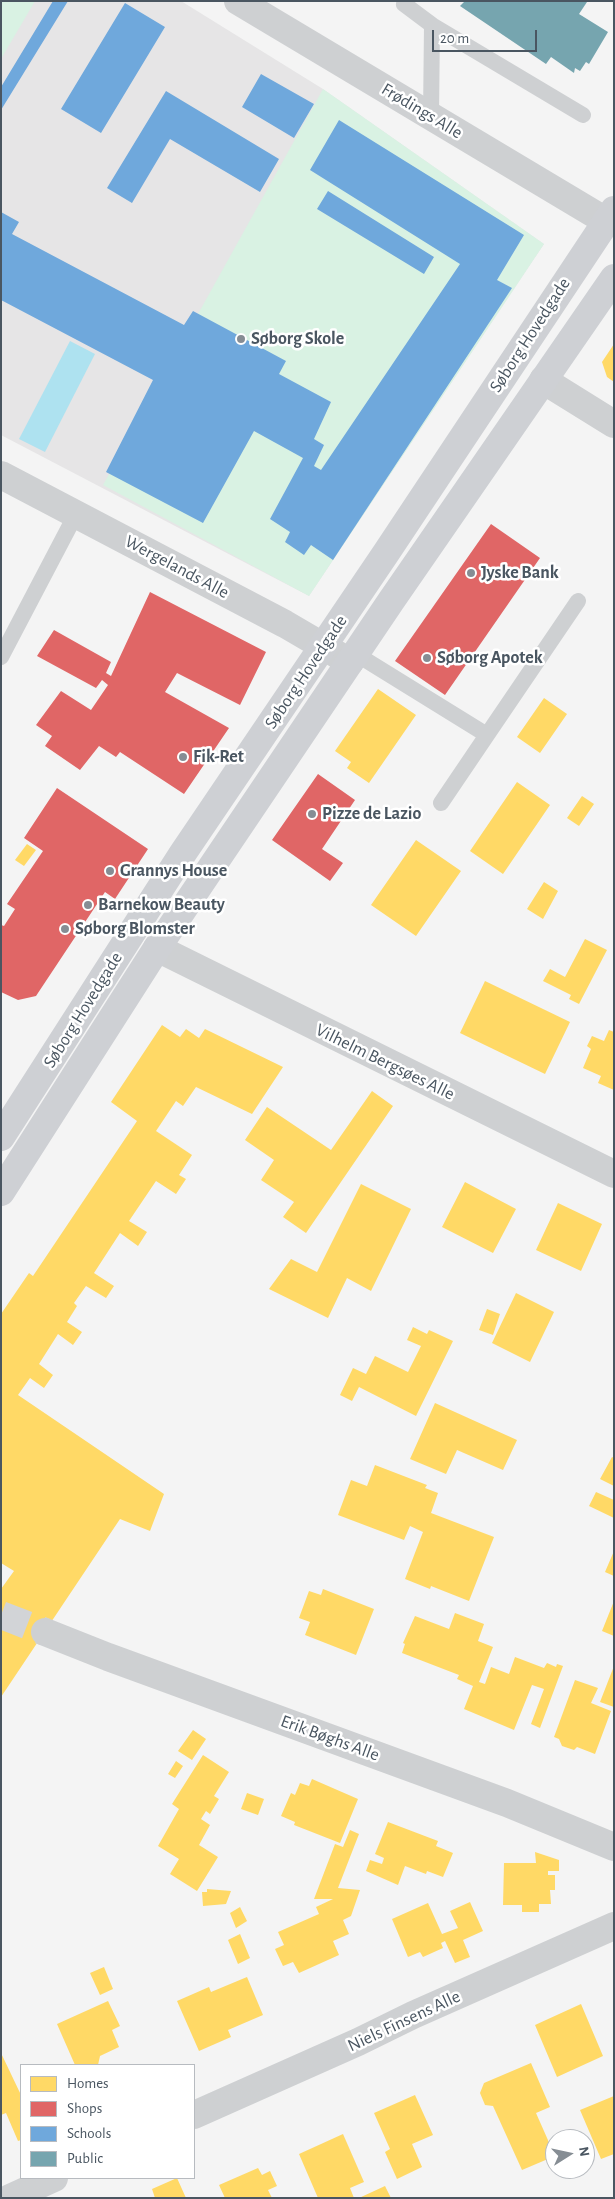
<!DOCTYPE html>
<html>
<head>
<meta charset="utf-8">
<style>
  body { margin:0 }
  #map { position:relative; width:615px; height:2199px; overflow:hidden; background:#f4f4f4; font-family:"Alegreya Sans",sans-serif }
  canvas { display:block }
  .frame { position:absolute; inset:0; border:2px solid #4a5661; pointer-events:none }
  .legend { position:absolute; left:20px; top:2064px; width:175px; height:115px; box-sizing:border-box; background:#fff; border:1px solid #b7bbc0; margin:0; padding:6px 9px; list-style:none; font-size:15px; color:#4a5661 }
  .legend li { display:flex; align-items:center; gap:10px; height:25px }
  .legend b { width:25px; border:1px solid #b7bbc0 }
  .north { position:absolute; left:545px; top:2129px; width:50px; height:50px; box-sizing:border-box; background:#fff; border:1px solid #b7bbc0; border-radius:50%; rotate:80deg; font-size:14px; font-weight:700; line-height:20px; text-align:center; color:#4a5661 }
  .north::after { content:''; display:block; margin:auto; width:18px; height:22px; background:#868d94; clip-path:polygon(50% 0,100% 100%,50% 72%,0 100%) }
  .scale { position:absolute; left:432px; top:30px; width:105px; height:22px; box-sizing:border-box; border:2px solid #4a5661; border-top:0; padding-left:6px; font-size:15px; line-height:18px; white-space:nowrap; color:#4a5661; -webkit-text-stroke:4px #fff; paint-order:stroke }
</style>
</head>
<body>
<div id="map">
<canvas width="615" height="2199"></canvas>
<div class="frame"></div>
<ul class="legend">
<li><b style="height:14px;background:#ffd966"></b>Homes</li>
<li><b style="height:14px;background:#e06666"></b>Shops</li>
<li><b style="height:14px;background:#6fa8dc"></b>Schools</li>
<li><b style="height:14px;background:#76a5af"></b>Public</li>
</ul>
<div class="north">N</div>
<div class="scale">20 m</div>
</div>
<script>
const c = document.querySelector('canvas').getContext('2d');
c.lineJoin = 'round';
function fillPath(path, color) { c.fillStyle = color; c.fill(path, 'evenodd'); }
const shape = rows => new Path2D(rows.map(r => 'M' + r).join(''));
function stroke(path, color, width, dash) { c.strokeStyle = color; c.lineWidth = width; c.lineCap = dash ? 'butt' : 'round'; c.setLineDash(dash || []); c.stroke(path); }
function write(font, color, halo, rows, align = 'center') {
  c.font = font + ' "Alegreya Sans",sans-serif'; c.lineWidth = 5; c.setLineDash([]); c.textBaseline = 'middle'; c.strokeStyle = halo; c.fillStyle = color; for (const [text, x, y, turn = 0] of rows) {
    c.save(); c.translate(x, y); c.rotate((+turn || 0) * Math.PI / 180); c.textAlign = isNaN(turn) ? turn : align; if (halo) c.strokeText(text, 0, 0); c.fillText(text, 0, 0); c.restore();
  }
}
fillPath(shape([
  [1,1,181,1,323,89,544,244,309,596,1,435]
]), '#e6e5e6');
fillPath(shape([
  [1,1,35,1,1,59],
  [323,89,544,244,309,596,103,485]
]), '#d9f2e3');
fillPath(shape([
  [70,341,95,354,45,452,19,439]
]), '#aee2f0');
fillPath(shape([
  [614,344,614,382,607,377,602,362],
  [378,689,416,715,369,783,347,768,351,762,335,751],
  [544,698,567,714,540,753,517,737],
  [517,782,550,805,503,874,470,851],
  [582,796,594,804,579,826,567,818],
  [416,840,461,871,416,936,371,905],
  [27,844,36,850,24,866,15,860],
  [544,882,558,891,543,919,527,909],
  [585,939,607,950,579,1004,569,999,571,995,543,981,550,969,565,977],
  [485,981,570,1022,545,1074,460,1033],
  [162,1025,180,1037,186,1029,199,1038,205,1029,283,1067,252,1114,196,1087,183,1106,176,1101,156,1131,192,1155,179,1175,186,1179,176,1194,156,1181,129,1221,147,1232,138,1246,120,1233,94,1273,114,1286,106,1298,86,1286,74,1303,77,1306,67,1322,82,1332,73,1345,58,1334,39,1364,53,1375,44,1388,30,1378,18,1395,164,1494,150,1531,120,1519,1,1697,1,1589,14,1571,1,1563,1,1314,29,1273,33,1276,137,1121,111,1102],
  [609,1030,614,1032,614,1090,598,1083,601,1076,583,1068,591,1049,587,1046,592,1036,604,1041],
  [372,1091,393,1106,306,1233,283,1217,294,1202,261,1180,274,1160,245,1140,267,1107,331,1150],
  [465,1182,516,1209,493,1253,442,1227],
  [361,1184,411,1209,371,1291,347,1278,328,1318,269,1289,291,1259,317,1272],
  [558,1203,602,1224,581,1271,536,1250],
  [516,1293,554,1312,530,1362,492,1343],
  [487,1309,500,1314,493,1335,479,1330],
  [413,1327,427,1334,429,1330,453,1341,416,1416,359,1387,352,1401,340,1395,353,1368,366,1374,375,1356,408,1372,421,1346,407,1340],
  [435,1403,517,1440,503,1470,457,1450,446,1474,410,1459],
  [612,1457,614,1458,614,1486,600,1479],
  [375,1465,427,1485,425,1488,438,1493,431,1513,494,1537,469,1601,431,1586,430,1589,405,1579,423,1532,410,1526,404,1540,338,1515,351,1480,367,1486],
  [596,1492,614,1500,614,1518,589,1506],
  [614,1551,614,1576,605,1572],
  [323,1589,374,1609,356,1655,305,1635,310,1622,299,1618,309,1591,321,1595],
  [614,1601,614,1636,602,1631],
  [455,1613,484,1624,478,1641,493,1647,479,1682,485,1684,491,1667,509,1674,515,1657,544,1668,547,1663,556,1667,557,1664,563,1666,540,1728,531,1724,544,1689,532,1685,514,1730,464,1709,473,1686,457,1679,459,1675,402,1653,405,1644,403,1643,415,1616,449,1629],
  [614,1666,614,1707,600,1702],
  [575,1680,598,1688,591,1703,611,1711,595,1754,577,1747,574,1750,562,1746,559,1739,554,1737],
  [193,1730,206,1739,192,1760,178,1751],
  [203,1755,229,1772,214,1796,219,1799,210,1814,206,1811,201,1819,210,1825,199,1845,218,1857,197,1891,170,1874,179,1859,158,1846,179,1809,172,1804],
  [176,1761,183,1766,175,1778,168,1774],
  [312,1779,358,1799,340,1843,294,1825,295,1822,281,1816,291,1793,295,1795,300,1783,309,1786],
  [247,1793,264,1799,258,1815,241,1809],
  [388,1822,438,1841,436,1846,453,1853,443,1877,427,1871,426,1874,405,1866,398,1885,366,1871,370,1860,382,1864,384,1858,375,1854],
  [350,1830,359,1834,338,1888,360,1890,351,1916,343,1920,349,1934,333,1941,339,1955,299,1973,293,1962,283,1966,275,1949,284,1945,278,1932,319,1914,316,1907,333,1899,314,1899,335,1844,343,1847],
  [535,1852,559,1860,559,1871,548,1871,548,1875,555,1875,555,1890,550,1890,551,1904,539,1904,539,1912,522,1912,522,1905,503,1905,504,1863,536,1863],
  [207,1889,231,1891,226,1904,203,1906,202,1892,207,1892],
  [470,1902,483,1931,463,1940,470,1957,455,1963,445,1941,441,1943,443,1948,423,1957,420,1952,408,1957,392,1919,428,1903,442,1934,458,1928,450,1911],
  [240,1907,247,1921,236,1928,230,1913],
  [240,1934,250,1958,238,1964,228,1940],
  [104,1967,113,1989,100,1995,90,1973],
  [247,1977,263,2015,228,2030,231,2037,199,2051,177,2001,209,1987,211,1992],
  [108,2001,120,2026,112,2030,119,2047,100,2056,98,2065,75,2065,57,2024],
  [581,2004,603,2056,557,2077,535,2025],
  [1,2053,21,2095,21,2140,18,2141,6,2113,1,2115],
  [531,2063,550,2107,536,2113,555,2156,522,2170,493,2106,485,2105,480,2093,484,2083],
  [415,2095,433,2135,412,2144,422,2167,397,2179,385,2152,390,2149,374,2113],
  [614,2096,614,2154,601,2159,580,2110],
  [343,2134,364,2182,350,2188,354,2198,318,2198,299,2154],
  [258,2168,262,2175,270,2171,277,2186,268,2190,272,2198,225,2198,219,2185],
  [177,2178,186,2198,155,2198,152,2189],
  [385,2186,391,2198,359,2198]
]), '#ffd966');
fillPath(shape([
  [491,524,540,558,445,695,395,661],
  [150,592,266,652,240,705,177,673,165,692,229,728,184,794,120,752,116,757,99,746,80,770,45,746,52,736,36,725,61,691,91,710,108,685,102,680,96,688,37,656,54,630,111,662,106,673,111,676],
  [318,774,355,800,322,849,343,863,330,881,272,840],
  [57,788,148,849,115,899,105,892,36,996,18,1000,1,992,1,925,4,926,15,909,7,904,43,851,24,838]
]), '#e06666');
fillPath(shape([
  [53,1,68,1,1,110,1,87],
  [125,3,165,27,101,133,61,109],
  [261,74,314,104,294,138,242,107],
  [166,91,279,159,260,192,170,139,132,203,107,188],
  [339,120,524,235,497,280,512,288,333,560,311,545,304,555,285,542,290,532,270,519,303,458,254,431,203,523,106,472,153,380,1,300,1,212,19,222,12,234,184,325,193,311,286,361,279,374,331,402,314,439,324,445,314,466,321,470,460,264,310,170],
  [328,191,434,257,424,274,317,209]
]), '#6fa8dc');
fillPath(shape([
  [462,1,585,1,587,2,579,14,608,32,589,64,586,62,580,71,575,68,574,73,551,57,546,64,460,6,464,2]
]), '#76a5af');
stroke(shape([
  [1,1615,45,1632]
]), '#d2d4d7', 28, [28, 14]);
stroke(shape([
  [405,1,404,4,432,25,431,116],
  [432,25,583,115],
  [356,654,487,735,578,601],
  [1,657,76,514],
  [441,803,487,735]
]), '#ced0d2', 16);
stroke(shape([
  [238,1,606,221],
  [543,380,614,424],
  [1,475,285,624,350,662],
  [157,948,614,1174],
  [45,1632,108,1657,507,1803,614,1847],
  [194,2115,358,2042,413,2015,614,1926],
  [10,2198,54,2178]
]), '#ced0d2', 28);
stroke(shape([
  [1,1137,183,853,386,553,614,210],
  [1,1192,157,948,391,601,614,278]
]), '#ced0d4', 28);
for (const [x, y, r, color] of [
  [241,339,5,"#868d94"],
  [471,573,5,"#868d94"],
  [427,658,5,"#868d94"],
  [183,757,5,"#868d94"],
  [312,814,5,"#868d94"],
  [110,871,5,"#868d94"],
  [88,905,5,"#868d94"],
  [65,929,5,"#868d94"]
]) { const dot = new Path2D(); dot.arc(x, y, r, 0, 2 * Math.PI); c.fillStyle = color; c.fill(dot); stroke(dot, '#fff', 2); }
write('18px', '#4a5661', '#fff', [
  ["Frødings Alle",422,111,31],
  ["Søborg Hovedgade",530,335,-57],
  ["Wergelands Alle",177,567,28],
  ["Søborg Hovedgade",306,672,-56],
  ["Søborg Hovedgade",83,1010,-58],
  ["Vilhelm Bergsøes Alle",385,1062,26],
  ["Erik Bøghs Alle",330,1738,20],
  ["Niels Finsens Alle",404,2021,-25]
]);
write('bold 18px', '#4a5661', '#fff', [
  ["Søborg Skole",251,339],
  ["Jyske Bank",481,573],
  ["Søborg Apotek",437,658],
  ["Fik-Ret",193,757],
  ["Pizze de Lazio",322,814],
  ["Grannys House",120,871],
  ["Barnekow Beauty",98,905],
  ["Søborg Blomster",75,929]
], 'left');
</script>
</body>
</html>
